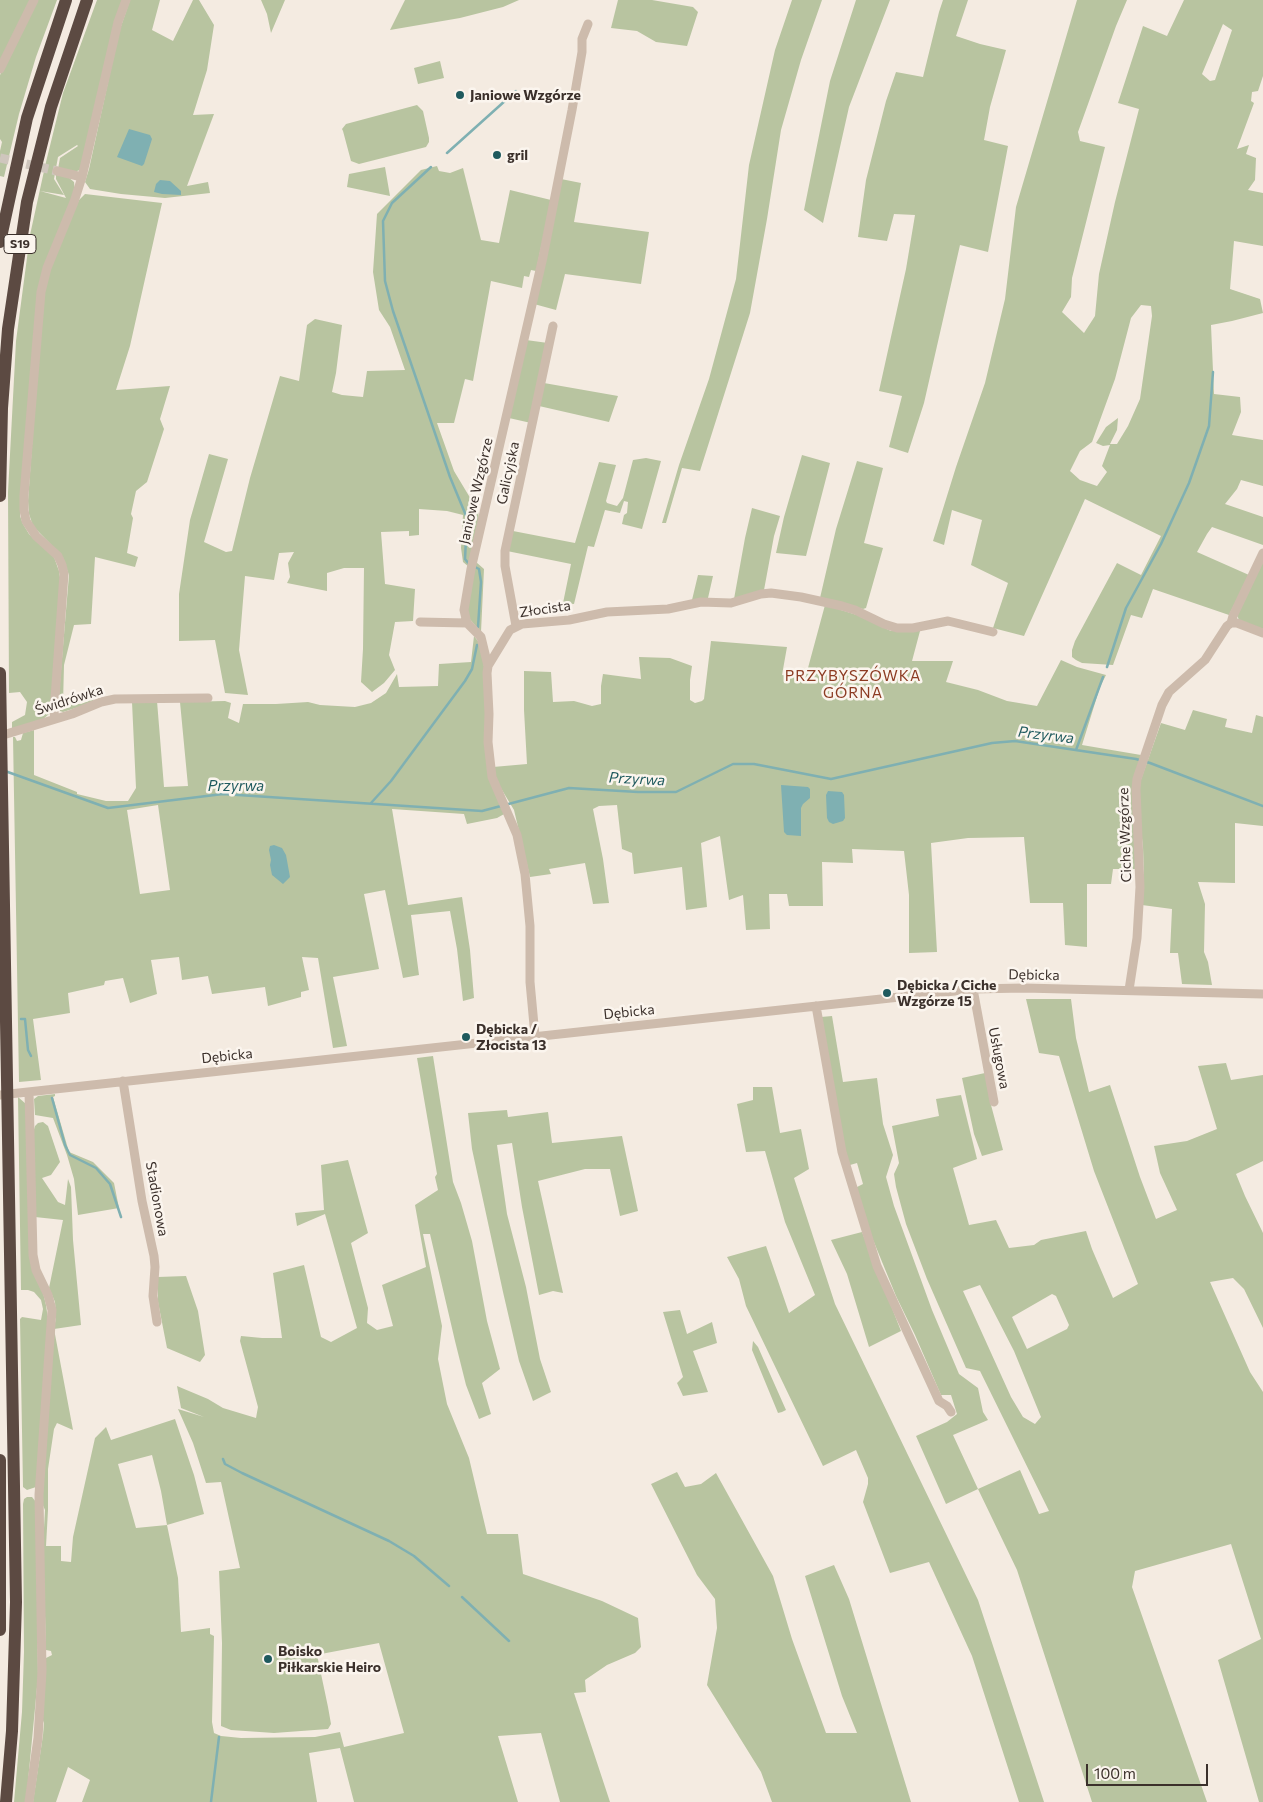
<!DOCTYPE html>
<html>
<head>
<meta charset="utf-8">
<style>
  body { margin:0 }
  #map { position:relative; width:1263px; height:1802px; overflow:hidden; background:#f4ebe1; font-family:Commissioner,sans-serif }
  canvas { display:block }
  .scale { position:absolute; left:1086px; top:1764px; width:122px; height:22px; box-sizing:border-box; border:2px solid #3b302b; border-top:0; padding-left:6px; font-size:15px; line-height:18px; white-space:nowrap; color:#3b302b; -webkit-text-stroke:4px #fbf5ee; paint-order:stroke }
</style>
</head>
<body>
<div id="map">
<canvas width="1263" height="1802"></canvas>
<div class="scale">100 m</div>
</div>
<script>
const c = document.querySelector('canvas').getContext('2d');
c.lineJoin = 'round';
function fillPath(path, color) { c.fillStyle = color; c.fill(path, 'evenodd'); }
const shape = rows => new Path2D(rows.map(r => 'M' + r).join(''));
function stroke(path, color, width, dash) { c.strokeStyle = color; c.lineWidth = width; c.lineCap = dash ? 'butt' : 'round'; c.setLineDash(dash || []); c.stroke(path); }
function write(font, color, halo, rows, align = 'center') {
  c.font = font + ' Commissioner,sans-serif'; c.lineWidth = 5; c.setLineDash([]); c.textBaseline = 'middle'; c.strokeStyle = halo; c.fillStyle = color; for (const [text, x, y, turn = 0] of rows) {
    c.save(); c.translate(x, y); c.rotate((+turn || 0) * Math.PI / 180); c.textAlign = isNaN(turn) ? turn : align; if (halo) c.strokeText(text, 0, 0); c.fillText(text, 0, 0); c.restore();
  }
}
fillPath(shape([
  [0,0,30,0,0,61],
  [38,0,57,0,36,57,19,114,4,177,0,176,0,151,2,142,0,139,0,75],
  [97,0,122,0,80,170,74,172,58,169,60,158,78,146,77,145,58,157,54,179,64,195,40,191,66,198,56,179,56,174,67,176,74,182,75,192,53,244,32,355,21,489,20,516,23,524,29,534,54,557,59,571,61,584,50,713,40,722,12,729,12,722,25,715,27,702,20,692,9,693,8,492,16,341,30,235,46,162,63,93],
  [130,0,160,0,152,30,173,41,193,0,199,0,214,25,207,70,193,115,214,114,187,186,208,182,210,193,165,198,121,194,90,189,85,182,89,169,119,32],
  [261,0,285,0,271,33,267,14],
  [405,0,519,0,503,7,460,18,390,30],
  [618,0,652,0,693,7,698,12,687,46,656,42,637,31,611,28],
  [792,0,822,0,801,60,781,130,767,219,750,313,700,471,682,468,666,523,662,523,679,465,709,379,736,279,749,165,775,50],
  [856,0,890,0,849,107,823,223,804,210,830,81],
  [943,0,968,0,956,36,980,44,1006,50,990,107,984,140,1008,146,988,252,960,245,924,403,908,453,889,447,902,396,879,391,906,269,915,215,894,214,887,241,858,237,866,180,886,101,896,72,923,77,939,12],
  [1077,0,1127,0,1116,26,1078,132,1080,141,1105,147,1072,278,1071,297,1062,312,1084,333,1095,316,1099,274,1115,202,1139,109,1118,103,1143,26,1167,36,1184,0,1263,0,1263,76,1258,91,1252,92,1251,101,1254,103,1237,149,1249,145,1246,154,1256,158,1255,180,1248,190,1263,193,1263,246,1234,241,1230,289,1260,299,1263,313,1232,321,1211,325,1214,394,1240,397,1241,412,1232,435,1263,440,1263,486,1241,480,1237,489,1225,504,1263,517,1263,545,1212,527,1207,534,1197,552,1249,575,1229,615,1153,589,1142,618,1131,615,1113,665,1082,663,1076,660,1072,657,1072,650,1075,641,1117,563,1141,575,1161,536,1085,499,1024,636,993,628,1008,583,971,565,982,520,952,510,944,545,933,541,956,467,985,383,1005,299,1016,207],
  [1223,24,1232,30,1215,80,1210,81,1202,74],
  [1141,305,1151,306,1152,316,1140,399,1128,426,1117,444,1110,444,1117,430,1118,418,1106,427,1096,443,1103,446,1110,445,1102,466,1107,472,1097,486,1080,480,1070,471,1080,451,1092,442,1115,379,1131,318],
  [440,61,444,78,418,84,414,68],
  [417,105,423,111,429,138,429,142,426,147,359,164,351,161,343,131,342,129,346,124],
  [437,166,439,171,450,173,463,168,481,240,499,243,510,190,551,200,536,271,531,270,529,277,524,276,522,288,491,281,473,381,465,379,454,423,437,423,454,471,478,511,479,519,469,567,463,562,461,548,463,515,447,511,419,509,419,535,409,536,409,531,381,532,385,584,415,589,413,621,395,622,389,655,395,670,384,683,372,692,361,682,363,649,364,568,344,568,327,573,327,591,287,583,290,577,288,563,294,552,279,553,274,580,245,576,239,650,248,695,225,693,215,640,179,641,179,594,190,520,209,454,228,459,204,542,226,552,232,551,250,478,280,376,299,381,307,325,315,319,342,325,336,373,332,392,342,395,363,397,367,371,405,370,390,327,379,310,373,272,377,214,421,170],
  [385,167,390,196,347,187,349,174],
  [561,179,581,183,574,222,649,232,641,284,565,274,556,310,534,304],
  [85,194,162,203,130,346,116,390,170,386,160,419,164,429,147,482,136,491,131,514,133,518,127,553,138,557,135,567,95,557,91,624,74,625,64,665,63,704,81,704,94,699,92,703,63,712,60,711,58,706,69,575,62,556,33,526,29,514,28,501,42,307,48,271,79,200],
  [526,340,548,343,531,423,509,418],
  [544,383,618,396,609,422,539,406],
  [802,455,830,463,806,556,776,553,784,517],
  [646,458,661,461,642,529,622,524,624,515,627,513,628,502,624,501,620,513,605,510,594,547,588,546,574,604,563,603,571,564,507,551,513,531,575,543,599,462,616,465,606,501,607,503,617,506,623,498,633,460],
  [857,461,883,468,864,543,883,548,866,608,863,609,820,598,836,529],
  [752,508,780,516,774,536,764,590,734,599,745,538],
  [1263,558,1263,629,1239,620,1237,615],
  [476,562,484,569,481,632,467,616,467,603],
  [698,575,713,576,708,598,692,600],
  [825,605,857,615,891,631,920,631,912,661,953,661,946,682,978,690,1007,701,1037,706,1061,660,1077,667,1106,675,1100,687,1082,745,1141,755,1133,798,1137,869,1113,869,1111,884,1087,884,1087,947,1065,945,1063,903,1030,903,1024,837,968,838,931,843,937,952,909,953,909,895,904,851,852,849,853,863,822,862,823,906,789,906,787,894,769,894,770,929,746,930,743,895,729,900,720,836,701,843,707,907,686,910,682,867,634,874,632,853,622,849,617,805,599,806,593,809,603,859,609,903,593,904,585,863,549,869,551,874,530,877,514,810,496,780,493,767,527,764,524,710,524,671,551,672,553,702,574,701,592,706,601,704,601,686,603,674,641,679,639,657,670,658,692,666,690,680,690,700,695,703,702,701,704,699,711,641,787,647,782,675,805,679],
  [474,636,481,645,484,666,486,704,485,746,506,813,497,818,467,824,464,814,392,809,408,905,462,897,470,950,474,998,463,1001,457,949,450,911,411,915,419,975,403,978,385,890,364,894,379,969,333,977,347,1046,333,1048,318,958,302,957,309,990,301,992,301,997,268,1006,265,987,212,994,208,976,182,980,179,957,151,960,157,994,130,1003,123,978,105,981,104,985,68,993,70,1013,33,1019,41,1080,19,1082,13,737,15,737,17,741,21,740,23,733,34,730,34,775,77,792,77,794,106,801,128,801,136,788,132,702,157,701,164,787,188,786,180,702,225,701,231,703,228,718,239,723,243,704,276,704,308,702,320,705,355,707,371,703,386,693,397,674,399,687,438,686,439,664,471,662],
  [158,805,170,890,140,894,127,810],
  [1193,710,1227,719,1225,727,1252,733,1256,715,1263,717,1263,826,1235,823,1235,883,1198,882,1205,904,1204,952,1208,962,1212,985,1182,984,1178,953,1170,953,1172,909,1142,905,1144,878,1143,847,1138,803,1139,785,1161,723,1185,730],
  [1026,999,1071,999,1076,1038,1089,1092,1110,1085,1140,1177,1156,1219,1177,1210,1160,1173,1154,1146,1187,1141,1217,1129,1198,1066,1226,1063,1231,1080,1263,1075,1263,1161,1236,1174,1245,1196,1263,1233,1263,1328,1244,1289,1233,1278,1210,1282,1250,1372,1263,1392,1263,1802,1259,1802,1218,1660,1261,1639,1231,1544,1135,1571,1132,1587,1207,1802,1092,1802,1017,1570,978,1489,946,1504,916,1436,947,1422,957,1414,951,1395,941,1395,915,1335,896,1296,869,1230,855,1188,863,1184,857,1163,850,1165,847,1163,821,1017,832,1016,843,1082,877,1078,883,1124,893,1155,886,1177,894,1206,932,1310,959,1374,978,1388,983,1412,988,1420,953,1435,978,1489,1020,1470,1039,1514,1049,1511,980,1371,966,1368,927,1279,906,1224,896,1187,894,1174,899,1163,892,1126,939,1116,936,1099,961,1095,977,1159,953,1168,969,1225,996,1220,1009,1248,1034,1245,1041,1240,1086,1231,1092,1249,1113,1298,1138,1284,1094,1171,1059,1056,1039,1053],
  [980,1285,1014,1351,1041,1417,1035,1424,1023,1417,1011,1397,963,1291],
  [1052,1294,1056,1296,1069,1325,1067,1329,1027,1349,1012,1317],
  [433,1056,453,1182,461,1203,472,1241,487,1321,500,1369,482,1383,491,1414,479,1419,466,1385,455,1341,430,1234,423,1234,442,1326,438,1359,447,1404,469,1458,487,1534,518,1534,523,1574,602,1601,638,1618,641,1647,635,1653,607,1665,585,1680,586,1692,574,1693,610,1802,560,1802,541,1733,498,1736,518,1802,354,1802,340,1748,309,1753,317,1802,82,1802,90,1780,68,1767,56,1802,33,1802,43,1735,44,1723,42,1718,46,1658,52,1655,51,1651,46,1650,43,1546,45,1510,42,1503,49,1389,54,1328,56,1318,55,1302,49,1288,63,1220,35,1217,33,1133,35,1126,38,1123,43,1122,48,1126,60,1162,51,1175,42,1178,58,1202,65,1205,68,1179,71,1187,73,1240,81,1325,54,1329,73,1430,57,1423,54,1429,48,1469,48,1510,46,1546,61,1546,61,1561,71,1562,73,1537,95,1438,106,1427,111,1440,175,1419,194,1475,204,1514,167,1525,178,1578,181,1632,210,1628,210,1634,214,1636,212,1722,214,1733,221,1736,241,1738,315,1737,340,1732,344,1747,404,1733,379,1643,321,1654,316,1650,328,1707,331,1724,328,1729,274,1733,231,1730,221,1726,222,1643,219,1571,240,1568,221,1482,206,1483,193,1443,178,1409,204,1417,181,1408,177,1386,208,1399,223,1408,256,1418,258,1407,240,1341,241,1336,262,1338,282,1338,273,1273,304,1265,321,1337,331,1342,357,1328,325,1214,297,1226,295,1213,324,1210,321,1165,348,1160,368,1233,351,1243,368,1308,367,1323,377,1330,393,1326,382,1285,426,1267,415,1205,438,1190,435,1177,437,1174,417,1058],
  [152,1455,161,1491,167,1525,136,1528,118,1464],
  [985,1073,991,1105,1003,1150,982,1156,974,1134,962,1078],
  [753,1087,772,1087,780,1133,801,1129,809,1169,794,1178,835,1304,978,1600,1044,1802,1019,1802,972,1656,929,1562,890,1573,863,1502,868,1484,868,1478,856,1450,823,1466,746,1306,739,1279,727,1257,766,1246,789,1313,815,1295,785,1222,765,1151,746,1152,737,1104,753,1100],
  [55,1094,55,1096,53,1097,69,1152,93,1162,114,1183,119,1208,78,1215,74,1179,67,1155,53,1118,35,1115,34,1099,38,1096],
  [18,1097,26,1104,29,1235,46,1305,48,1319,36,1487,27,1490,23,1487,20,1319,22,1317,41,1320,43,1309,41,1300,34,1292,28,1290,21,1290],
  [507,1110,508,1117,548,1112,552,1143,622,1136,638,1211,620,1216,610,1169,585,1169,538,1181,563,1293,553,1291,539,1295,522,1207,512,1143,497,1145,507,1214,526,1287,540,1359,551,1392,533,1401,519,1361,503,1292,472,1149,468,1113],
  [862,1232,901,1331,869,1347,847,1274,831,1240],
  [186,1276,198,1311,205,1355,200,1362,167,1348,158,1302,158,1277],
  [680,1310,687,1334,712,1322,717,1343,693,1351,708,1392,683,1396,677,1383,683,1377,663,1312],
  [753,1341,758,1347,786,1410,782,1412,778,1413,752,1350],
  [677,1472,685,1487,701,1484,716,1473,773,1576,792,1639,826,1733,857,1733,842,1696,805,1576,834,1565,849,1599,911,1802,772,1802,761,1772,707,1685,717,1628,715,1599,697,1575,651,1484],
  [27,1497,32,1497,36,1502,38,1677,26,1802,14,1802,22,1712,24,1652,23,1504,24,1499]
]), '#b8c4a0');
fillPath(shape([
  [129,129,150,135,152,139,144,164,142,166,117,157],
  [160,180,170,181,181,191,181,195,162,194,154,192,156,184],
  [781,785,808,787,810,789,810,798,803,804,801,808,801,836,787,835,784,832],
  [828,791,842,792,844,795,845,818,843,821,833,824,829,822,827,818,826,795],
  [274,845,282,848,286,855,290,877,283,884,272,875,270,865,271,860,269,850,270,846]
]), '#7fb0b2');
stroke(shape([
  [447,153,516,91],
  [431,167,392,203,383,221,385,281,393,311,450,477,467,518,465,559,469,564],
  [475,567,479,569,481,582,478,627],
  [1107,667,1126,608,1161,544,1189,483,1209,426,1213,372],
  [1076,750,1103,677],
  [5,771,108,808,223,794,482,811,569,788,638,792,676,792,733,764,754,764,831,779,992,743,1015,741,1136,759,1150,763,1263,806],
  [371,803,391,781,465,681,472,669,477,645],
  [21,1019,25,1019,28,1050,31,1056],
  [52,1098,65,1145,70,1155,96,1168,110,1184,121,1217],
  [223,1459,225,1464,242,1473,389,1541,414,1556,449,1586],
  [462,1597,509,1641],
  [211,1802,219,1737]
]), '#7fb0b2', 2.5);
stroke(shape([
  [0,158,57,171]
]), '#cfc6bd', 9, [9, 4.5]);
stroke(shape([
  [0,69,34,0],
  [82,177,118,22,126,0],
  [420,622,467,623],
  [1231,623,1233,616,1263,553],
  [516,626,505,566,505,551,553,326],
  [488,666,481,637,467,623,464,610,471,569,543,257,572,110,582,52,582,39,588,24],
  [55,719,54,712,64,574,62,565,58,556,36,536,26,521,24,510,24,495,41,292,47,268,74,202,82,177,57,171],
  [0,736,72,714,101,702,115,699,208,698],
  [973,989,994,1102],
  [1129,990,1137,938,1140,887,1136,789,1137,779,1162,705,1169,692,1205,660,1227,626,1231,623,1237,623,1263,633],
  [816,1006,842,1152,877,1266,939,1401,947,1406,951,1412],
  [535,1036,530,982,530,926,525,874,517,835,492,777,488,742,489,714,487,673,488,666,510,630,522,624,569,620,607,612,668,609,701,602,731,603,761,594,771,593,801,597,842,606,855,610,884,624,897,628,913,628,948,621,993,632],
  [123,1081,142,1201,154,1256,155,1267,153,1296,157,1322],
  [29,1092,33,1255,36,1270,48,1295,52,1310,39,1495,42,1671,38,1738,29,1802],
  [0,1095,973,989,1024,988,1263,994]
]), '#cdbbac', 9);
stroke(shape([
  [0,242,27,118,66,0],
  [0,496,2,408,8,329,27,202,51,107,87,0],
  [0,673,16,1602,12,1731,6,1802],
  [0,1460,0,1630]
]), '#5c4a42', 12);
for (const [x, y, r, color] of [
  [460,95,5,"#1f5a5e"],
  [497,155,5,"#1f5a5e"],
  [887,993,5,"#1f5a5e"],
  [466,1037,5,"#1f5a5e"],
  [268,1659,5,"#1f5a5e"]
]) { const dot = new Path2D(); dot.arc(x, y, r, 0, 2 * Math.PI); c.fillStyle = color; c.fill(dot); stroke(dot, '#fbf5ee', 2); }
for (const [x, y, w] of [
  [20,244,32]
]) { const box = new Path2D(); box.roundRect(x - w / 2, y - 9.5, w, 19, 4); c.fillStyle = '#fbf5ee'; c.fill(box); stroke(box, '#3b302b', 1); }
write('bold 12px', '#3b302b', null, [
  ["S19",20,244]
]);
write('bold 14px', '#3b302b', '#fbf5ee', [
  ["Janiowe Wzgórze",470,95],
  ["gril",507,155],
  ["Dębicka / Ciche",897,985],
  ["Wzgórze 15",897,1001],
  ["Dębicka /",476,1029],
  ["Złocista 13",476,1045],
  ["Boisko",278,1651],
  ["Piłkarskie Heiro",278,1667]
], 'left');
write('14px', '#3b302b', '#fbf5ee', [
  ["Galicyjska",508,473,-78],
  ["Janiowe Wzgórze",476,491,-77],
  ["Złocista",545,609,-8],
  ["Świdrówka",69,700,-18],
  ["Ciche Wzgórze",1125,835,-92],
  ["Dębicka",1034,975,1],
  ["Dębicka",629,1012,-6],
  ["Dębicka",227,1056,-6],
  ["Usługowa",999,1058,79],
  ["Stadionowa",157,1199,80]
]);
c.letterSpacing = '1px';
write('15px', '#8c3b22', '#fbf5ee', [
  ["PRZYBYSZÓWKA",853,676],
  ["GÓRNA",853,693]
]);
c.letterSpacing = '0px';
write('italic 15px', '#1f5a5e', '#fbf5ee', [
  ["Przyrwa",1046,735,7],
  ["Przyrwa",637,779,3],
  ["Przyrwa",236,786]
]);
</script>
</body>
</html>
